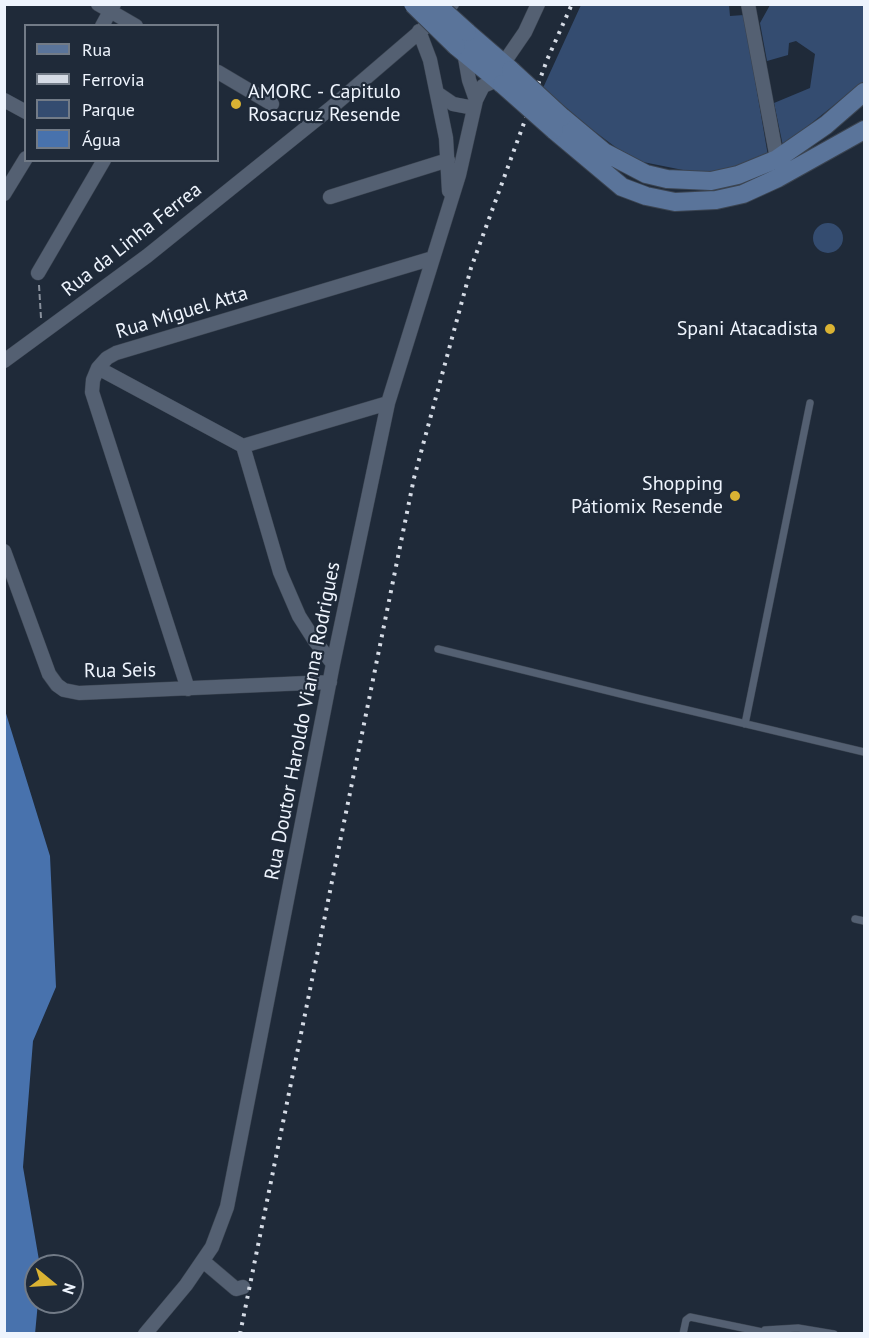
<!DOCTYPE html>
<html>
<head>
<meta charset="utf-8">
<style>
  body { margin:0 }
  #map { position:relative; width:869px; height:1338px; overflow:hidden; background:#1f2a39; font-family:"PT Sans",sans-serif }
  canvas { display:block }
  .frame { position:absolute; inset:0; border:6px solid #eef4fd; pointer-events:none }
  .legend { position:absolute; left:24px; top:24px; width:195px; height:138px; box-sizing:border-box; background:#1f2a39; border:2px solid #727b87; margin:0; padding:8px 10px; list-style:none; font-size:18px; color:#eef4fd }
  .legend li { display:flex; align-items:center; gap:12px; height:30px }
  .legend b { width:30px; border:2px solid #727b87 }
  .north { position:absolute; left:24px; top:1254px; width:60px; height:60px; box-sizing:border-box; background:#1f2a39; border:2px solid #727b87; border-radius:50%; rotate:108deg; font-size:16px; font-weight:700; line-height:24px; text-align:center; color:#eef4fd }
  .north::after { content:''; display:block; margin:auto; width:21px; height:27px; background:#dab333; clip-path:polygon(50% 0,100% 100%,50% 72%,0 100%) }
</style>
</head>
<body>
<div id="map">
<canvas width="869" height="1338"></canvas>
<div class="frame"></div>
<ul class="legend">
<li><b style="height:8px;background:#5a749a"></b>Rua</li>
<li><b style="height:8px;background:#d5dbe5"></b>Ferrovia</li>
<li><b style="height:16px;background:#344c70"></b>Parque</li>
<li><b style="height:16px;background:#4872ad"></b>Água</li>
</ul>
<div class="north">N</div>
</div>
<script>
const c = document.querySelector('canvas').getContext('2d');
c.lineJoin = 'round';
function fillPath(path, color) { c.fillStyle = color; c.fill(path, 'evenodd'); }
const shape = rows => new Path2D(rows.map(r => 'M' + r).join(''));
function stroke(path, color, width, dash) { c.strokeStyle = color; c.lineWidth = width; c.lineCap = dash ? 'butt' : 'round'; c.setLineDash(dash || []); c.stroke(path); }
function write(font, color, halo, rows, align = 'center') {
  c.font = font + ' "PT Sans",sans-serif'; c.lineWidth = 4.5; c.setLineDash([]); c.textBaseline = 'middle'; c.strokeStyle = halo; c.fillStyle = color; for (const [text, x, y, turn = 0] of rows) {
    c.save(); c.translate(x, y); c.rotate((+turn || 0) * Math.PI / 180); c.textAlign = isNaN(turn) ? turn : align; if (halo) c.strokeText(text, 0, 0); c.fillText(text, 0, 0); c.restore();
  }
}
fillPath(shape([
  [581,5,729,5,730,16,744,15,768,156,728,169,707,172,688,171,643,162,618,149,590,128,543,88],
  [770,5,864,5,864,81,783,146,774,103,810,88,815,54,796,41,789,43,788,55,767,61,760,23],
  '813 238a15 15 0 1 1 30 0a15 15 0 1 1-30 0Z'
]), '#344c70');
fillPath(shape([
  [4,707,50,856,56,987,33,1041,23,1167,40,1266,36,1266,36,1302,38,1302,35,1334,4,1333]
]), '#4872ad');
const lane = shape([
  [438,649,641,699,864,752],
  [745,724,810,403],
  [855,919,864,921],
  [765,1330,798,1328,834,1334],
  [683,1334,686,1320,690,1317,772,1334]
]);
const street = shape([
  [98,4,136,26],
  [748,4,777,159],
  [102,26,114,4],
  [419,31,430,60,446,138,449,191],
  [464,52,469,80,476,100],
  [503,64,525,32,538,4],
  [218,72,272,104],
  [437,93,453,104,474,108],
  [4,100,26,112],
  [4,194,26,158],
  [330,197,448,160],
  [38,273,104,160],
  [4,361,147,256,332,107,452,4],
  [98,368,243,446],
  [4,551,49,674,57,685,64,690,79,693,330,682],
  [333,664,315,641,299,616,280,572,243,446,388,403],
  [188,689,92,392,93,380,98,368,107,358,116,353,433,258],
  [203,1261,236,1289,243,1287],
  [145,1334,186,1285,212,1247,227,1207,333,664,388,403,459,175,476,100,483,86,497,80]
]);
const secondary = shape([
  [467,32,511,70],
  [456,46,502,84],
  [562,117,604,152,646,174,667,179,711,181,738,175,777,159,826,125,864,92],
  [554,130,622,187,646,196,675,202,716,200,743,194,778,178,864,130]
]);
stroke(lane, '#3b4451', 8);
stroke(street, '#3b4451', 15);
stroke(secondary, '#3b4451', 20);
stroke(shape([
  [39,285,41,318]
]), '#89919d', 2, [6, 3]);
stroke(lane, '#546072', 7);
stroke(street, '#546072', 14);
stroke(secondary, '#5a749a', 18);
stroke(shape([
  [240,1334,414,478,471,268,547,60,572,4]
]), '#d5dbe5', 4, [3, 6]);
const secondaryBridge = shape([
  [413,4,456,46],
  [436,4,467,32],
  [511,70,562,117],
  [502,84,554,130]
]);
stroke(secondaryBridge, '#3b4451', 20, []);
stroke(secondaryBridge, '#5a749a', 18);
for (const [x, y, r, color] of [
  [236,104,6,"#dab333"],
  [830,329,6,"#dab333"],
  [735,496,6,"#dab333"]
]) { const dot = new Path2D(); dot.arc(x, y, r, 0, 2 * Math.PI); c.fillStyle = color; c.fill(dot); stroke(dot, '#1f2a39', 2); }
write('20px', '#eef4fd', '#1f2a39', [
  ["AMORC - Capitulo",248,92,"left"],
  ["Rosacruz Resende",248,115,"left"],
  ["Spani Atacadista",818,329],
  ["Shopping",723,484],
  ["Pátiomix Resende",723,507]
], 'right');
write('20px', '#eef4fd', '#1f2a39', [
  ["Rua da Linha Ferrea",132,240,-38],
  ["Rua Miguel Atta",182,313,-17],
  ["Rua Seis",120,671,-1],
  ["Rua Doutor Haroldo Vianna Rodrigues",303,721,-79]
]);
</script>
</body>
</html>
